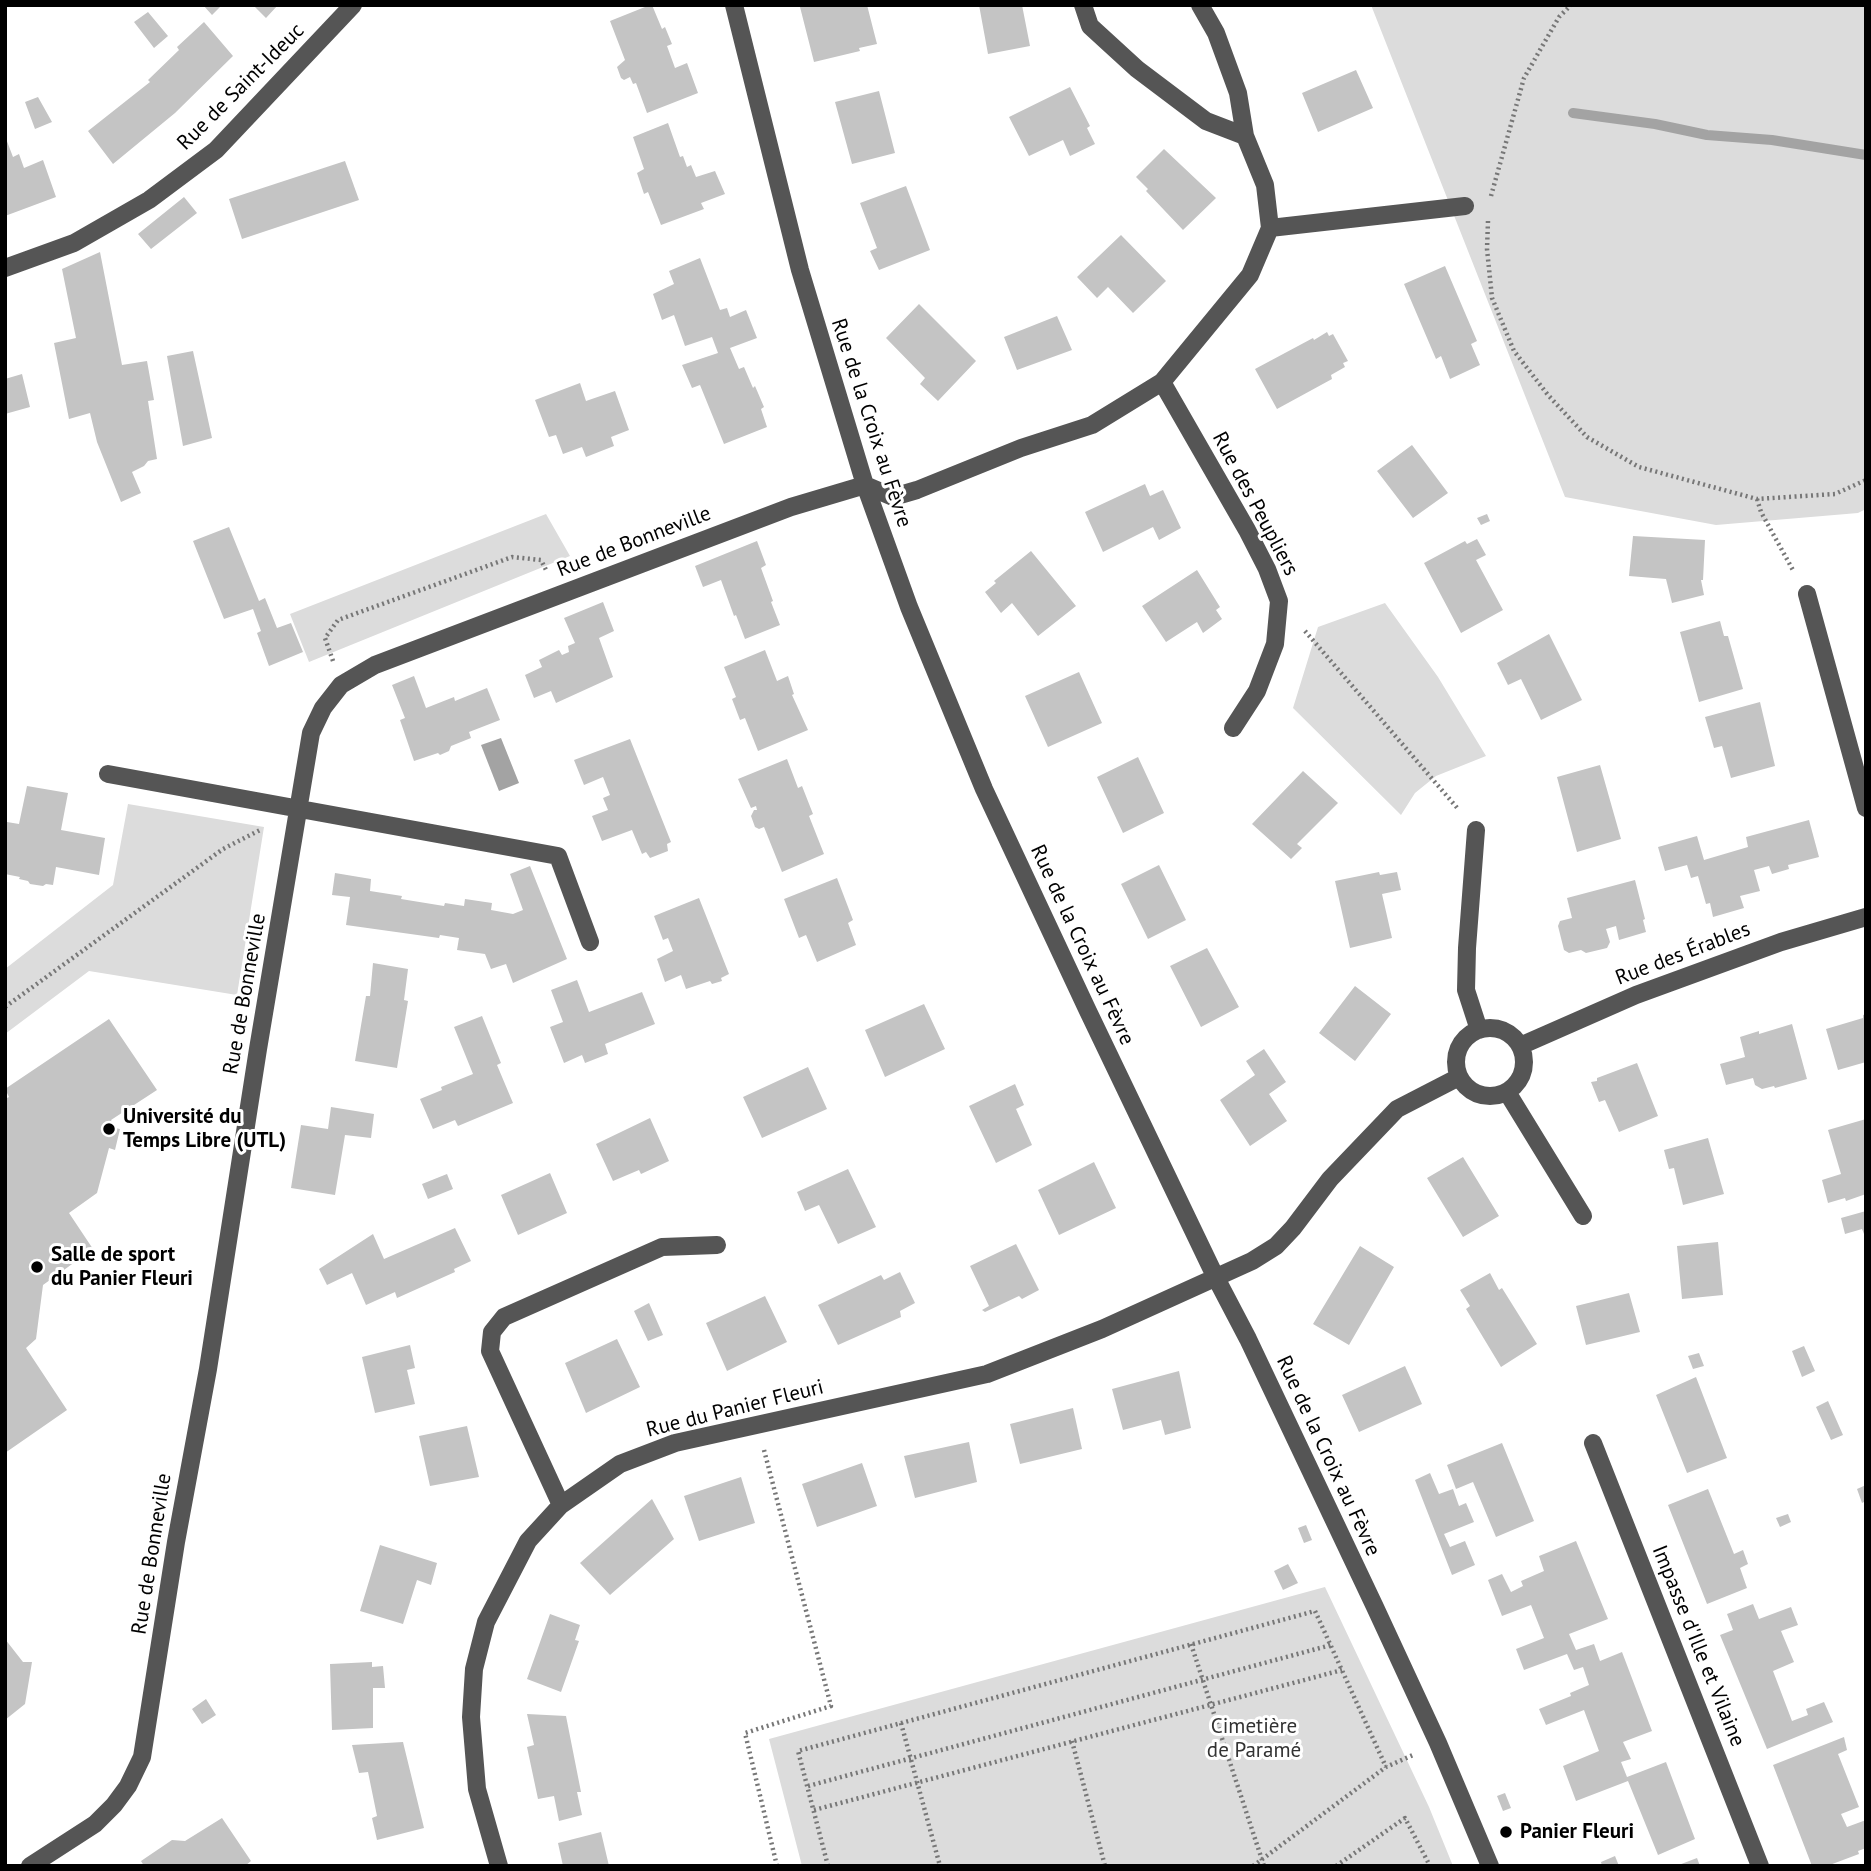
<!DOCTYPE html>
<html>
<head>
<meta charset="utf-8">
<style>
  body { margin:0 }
  #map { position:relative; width:1871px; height:1871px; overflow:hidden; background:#fff; font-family:"PT Sans",sans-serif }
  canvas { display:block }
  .frame { position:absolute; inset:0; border:7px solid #000; pointer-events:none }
</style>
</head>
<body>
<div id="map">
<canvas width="1871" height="1871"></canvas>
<div class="frame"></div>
</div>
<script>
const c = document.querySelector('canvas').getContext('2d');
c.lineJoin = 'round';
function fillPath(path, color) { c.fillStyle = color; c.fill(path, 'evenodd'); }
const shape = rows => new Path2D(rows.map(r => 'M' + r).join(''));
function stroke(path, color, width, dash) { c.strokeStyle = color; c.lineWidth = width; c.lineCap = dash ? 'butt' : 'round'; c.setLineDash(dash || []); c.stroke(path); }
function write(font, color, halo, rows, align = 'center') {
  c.font = font + ' "PT Sans",sans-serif'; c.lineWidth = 6; c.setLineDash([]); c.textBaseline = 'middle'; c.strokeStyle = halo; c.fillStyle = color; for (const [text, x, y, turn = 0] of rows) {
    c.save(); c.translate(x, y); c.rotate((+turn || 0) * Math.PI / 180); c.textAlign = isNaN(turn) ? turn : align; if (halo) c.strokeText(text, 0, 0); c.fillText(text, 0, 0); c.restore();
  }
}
fillPath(shape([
  [1371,5,1866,5,1866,509,1858,513,1716,525,1565,497],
  [546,514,570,556,309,662,290,614],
  [1385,603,1438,677,1486,756,1436,776,1415,793,1401,815,1293,708,1318,627],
  [128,804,264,827,237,995,89,971,5,1034,5,969,113,885],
  [1325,1587,1429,1807,1453,1866,802,1866,769,1739]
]), '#dcdcdc');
fillPath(shape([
  [501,738,519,783,499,791,481,745]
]), '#a3a3a3');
stroke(shape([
  [1573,113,1655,124,1707,135,1772,140,1866,155]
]), '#a3a3a3', 10);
fillPath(shape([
  [203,5,222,5,212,15],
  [253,5,278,5,266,18],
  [650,5,652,5,662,29,665,27,672,44,667,46,675,68,687,63,698,93,647,113,636,83,633,84,630,77,624,80,621,78,617,67,625,60,610,21],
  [809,5,867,5,877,44,859,48,860,51,814,62,800,7],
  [979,5,1022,5,1030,46,988,54],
  [148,12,168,36,154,48,134,22],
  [204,22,233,56,175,113,113,164,88,131,150,82,148,80,179,50,177,47],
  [1356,70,1373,108,1318,132,1302,93],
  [1070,87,1090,126,1087,128,1095,144,1070,156,1063,140,1029,156,1009,117],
  [879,91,895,153,852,164,835,102],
  [38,97,52,122,35,129,25,102],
  [668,123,680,157,683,156,687,167,691,165,696,177,715,171,725,194,701,203,704,209,661,225,648,192,644,194,637,173,644,169,633,137],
  [5,136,13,157,19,154,24,168,43,160,56,197,5,216],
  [1164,149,1216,198,1183,230,1146,191,1148,189,1136,177],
  [345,161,359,200,242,239,229,199],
  [906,186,930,250,879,270,870,251,877,248,860,203],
  [184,197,197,213,151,249,138,234],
  [1121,235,1166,281,1133,313,1108,287,1097,298,1077,277],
  [100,252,122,365,147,361,154,400,148,401,157,459,148,461,144,466,132,472,141,493,121,502,97,442,90,413,69,419,54,343,76,338,62,269],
  [700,258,720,310,727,308,730,317,746,310,757,338,730,348,739,369,744,367,753,388,755,386,764,407,761,409,767,427,724,444,700,385,692,388,682,365,718,353,712,337,685,346,674,315,662,320,653,294,674,284,669,271],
  [1445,266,1477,341,1471,344,1480,365,1450,379,1441,356,1436,359,1404,284],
  [919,304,976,361,938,401,920,384,925,378,886,338],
  [1057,316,1072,350,1017,370,1004,337],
  [1327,332,1329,336,1333,334,1348,361,1343,363,1345,367,1331,375,1332,379,1277,409,1255,369,1313,338,1314,340],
  [193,351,212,438,183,446,167,356],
  [22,374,30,407,5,414,5,379],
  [580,383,586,401,615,391,629,430,611,437,614,446,586,457,582,447,563,454,556,435,549,437,535,400],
  [1412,445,1448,493,1413,518,1377,471],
  [1145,484,1150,496,1163,490,1181,528,1159,540,1153,527,1103,552,1085,512],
  [1487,514,1490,521,1481,525,1477,518],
  [229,527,259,601,265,598,277,628,291,623,303,652,269,666,257,633,261,631,253,609,224,619,193,541],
  [1633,536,1705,540,1703,580,1701,580,1704,595,1672,603,1666,579,1629,576],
  [1477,539,1486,555,1476,560,1503,610,1461,633,1424,563,1465,541,1467,544],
  [757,541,766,565,761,568,773,601,771,602,780,625,745,639,736,615,734,616,721,580,703,587,695,566],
  [1031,551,1076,606,1038,636,1012,603,1001,613,985,592,996,583,994,581],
  [1197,570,1220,607,1216,610,1222,619,1203,633,1197,622,1166,642,1142,606],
  [603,602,614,631,599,638,613,677,556,703,551,691,534,698,525,675,542,667,539,660,559,650,562,655,569,652,568,646,575,643,564,618],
  [1720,621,1724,636,1728,636,1743,689,1699,702,1680,632],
  [1549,634,1582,700,1541,720,1521,679,1508,685,1497,663],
  [765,650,777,681,788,676,794,694,792,695,808,730,758,751,745,718,740,720,732,699,736,697,724,667],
  [1079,672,1102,723,1048,747,1025,696],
  [414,676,426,708,454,697,455,701,487,688,500,720,469,732,471,738,451,746,449,751,440,755,438,753,414,761,400,720,405,718,392,685],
  [1760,702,1775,766,1731,778,1722,746,1714,748,1705,717],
  [630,739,671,842,667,844,668,851,650,858,646,852,642,854,632,830,602,841,592,816,608,810,603,798,610,795,603,777,584,785,574,760],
  [1138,757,1164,813,1123,833,1097,777],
  [787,759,798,788,802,786,813,814,809,816,824,854,782,872,764,827,759,829,755,827,751,816,754,810,757,810,756,806,751,808,738,779],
  [1600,765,1621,839,1577,852,1557,777],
  [1303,771,1338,803,1297,844,1302,848,1291,859,1252,824],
  [27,786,68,793,61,830,105,838,99,875,56,867,53,885,46,884,43,886,30,884,28,881,19,879,20,877,5,874,7,822,19,824],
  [1809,820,1819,857,1788,865,1789,869,1772,874,1769,866,1754,870,1760,891,1740,896,1744,908,1713,917,1710,903,1706,904,1698,876,1691,878,1687,865,1665,871,1658,847,1697,836,1704,860,1748,847,1746,837],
  [1159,865,1186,920,1148,939,1121,884],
  [530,866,567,959,513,983,506,964,491,969,485,954,457,950,459,938,440,935,439,938,346,925,350,897,332,895,335,873,371,879,370,891,402,896,401,899,444,906,445,903,464,906,465,899,492,903,491,910,513,914,523,910,510,874],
  [1379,872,1380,875,1397,872,1401,890,1382,894,1392,938,1350,948,1335,881],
  [837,878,853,920,848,923,856,945,817,962,806,935,799,938,784,899],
  [1635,880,1645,919,1643,920,1646,932,1619,940,1616,926,1606,929,1610,942,1607,948,1586,953,1581,950,1569,953,1564,950,1558,926,1560,921,1572,918,1567,898],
  [699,898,729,974,721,978,722,981,712,984,710,981,686,989,681,975,665,982,657,959,673,951,668,938,663,940,654,916],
  [1207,948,1239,1007,1201,1027,1170,966],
  [373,963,408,969,404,1000,408,1001,397,1068,355,1061,366,996,370,996],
  [577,980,589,1012,642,992,655,1024,605,1044,608,1054,585,1063,582,1055,564,1063,550,1027,563,1022,551,990],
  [1355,986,1391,1014,1355,1061,1319,1033],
  [924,1004,945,1049,885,1077,865,1030],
  [1866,1014,1866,1062,1838,1070,1826,1029,1863,1018,1863,1015],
  [482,1016,501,1063,497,1065,513,1103,458,1126,455,1120,433,1129,420,1099,442,1090,441,1087,473,1074,454,1027],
  [109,1019,157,1090,111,1120,115,1128,120,1129,115,1150,109,1148,97,1193,69,1213,93,1249,43,1285,36,1339,26,1348,67,1410,5,1453,5,1099,9,1097,5,1089],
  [1792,1024,1807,1079,1775,1088,1774,1086,1762,1089,1755,1085,1753,1078,1726,1085,1720,1064,1745,1057,1740,1037,1759,1031,1759,1034],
  [1264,1049,1286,1082,1269,1094,1287,1121,1250,1146,1220,1100,1255,1075,1246,1061],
  [1637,1063,1658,1116,1619,1132,1605,1100,1599,1102,1591,1082,1597,1081,1597,1078],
  [808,1067,827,1109,762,1138,743,1097],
  [1015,1084,1024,1105,1016,1109,1032,1145,996,1163,969,1106],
  [331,1107,374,1114,371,1138,345,1135,335,1195,291,1188,301,1125,328,1129],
  [650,1118,669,1161,641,1174,639,1170,613,1181,596,1144],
  [1866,1119,1866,1194,1846,1201,1845,1198,1828,1203,1822,1180,1841,1174,1828,1130],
  [1708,1138,1724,1194,1683,1205,1674,1168,1669,1169,1664,1150],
  [1463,1157,1499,1216,1463,1237,1427,1178],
  [1094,1162,1116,1208,1059,1235,1038,1190],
  [848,1169,876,1227,838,1244,819,1205,805,1211,797,1192],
  [550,1173,567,1213,518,1235,501,1195],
  [447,1174,453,1189,428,1199,422,1184],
  [1866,1211,1866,1239,1862,1229,1845,1234,1841,1218],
  [455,1228,471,1261,454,1269,455,1272,397,1298,395,1292,366,1305,352,1273,327,1285,319,1269,373,1234,384,1259],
  [1718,1242,1723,1295,1682,1299,1677,1246],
  [1016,1244,1039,1290,1022,1299,1019,1296,985,1312,982,1310,989,1306,970,1266],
  [1360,1246,1394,1267,1349,1345,1313,1324],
  [900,1272,915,1303,900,1311,901,1317,838,1345,818,1305,881,1275,884,1280],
  [1490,1273,1499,1290,1502,1288,1537,1344,1501,1367,1466,1309,1470,1306,1460,1290],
  [1629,1293,1640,1332,1586,1345,1576,1306],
  [765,1296,787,1342,727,1371,706,1323],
  [649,1303,663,1335,648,1341,634,1311],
  [617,1339,640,1387,586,1413,565,1363],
  [410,1345,415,1368,407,1370,415,1404,375,1413,362,1357],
  [1804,1346,1815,1371,1802,1377,1792,1351],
  [1699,1353,1704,1366,1693,1369,1688,1356],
  [1405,1366,1422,1404,1359,1432,1342,1395],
  [1179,1371,1191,1428,1165,1435,1161,1420,1123,1430,1112,1389],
  [1696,1377,1727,1458,1687,1473,1656,1395],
  [1828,1401,1843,1435,1831,1440,1816,1407],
  [1073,1408,1082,1449,1020,1464,1010,1424],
  [467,1426,479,1477,430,1486,419,1436],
  [969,1442,977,1482,915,1498,904,1456],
  [1502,1443,1534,1521,1496,1537,1473,1482,1456,1489,1447,1465],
  [862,1463,877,1506,817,1527,802,1484],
  [1430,1473,1439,1494,1453,1489,1459,1506,1466,1503,1474,1522,1444,1534,1450,1547,1465,1541,1475,1565,1452,1575,1415,1480],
  [741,1477,755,1523,699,1541,684,1496],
  [1866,1485,1866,1501,1862,1503,1857,1489],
  [1708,1489,1734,1554,1743,1550,1748,1564,1740,1568,1747,1588,1707,1604,1668,1505],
  [652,1499,674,1539,610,1595,580,1563],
  [1788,1514,1791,1522,1780,1527,1776,1518],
  [1306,1525,1312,1540,1304,1543,1298,1528],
  [1576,1541,1608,1619,1569,1634,1576,1650,1594,1644,1600,1661,1622,1652,1652,1731,1623,1742,1631,1759,1621,1762,1627,1777,1666,1762,1695,1839,1658,1855,1628,1781,1576,1801,1563,1766,1599,1751,1584,1710,1546,1725,1539,1709,1571,1696,1570,1693,1589,1685,1583,1667,1574,1670,1567,1654,1524,1670,1516,1649,1544,1638,1531,1605,1502,1616,1488,1580,1502,1574,1511,1592,1523,1586,1521,1581,1544,1571,1539,1556],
  [380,1545,437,1563,431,1585,417,1580,403,1624,360,1611],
  [1288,1564,1298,1583,1283,1590,1274,1571],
  [1753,1604,1759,1619,1791,1607,1798,1625,1781,1631,1794,1662,1773,1671,1792,1721,1808,1715,1806,1709,1824,1702,1833,1722,1767,1749,1720,1635,1733,1630,1727,1614],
  [550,1614,580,1625,575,1640,579,1641,561,1692,527,1679],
  [5,1639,23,1662,32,1662,25,1704,5,1720],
  [372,1662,372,1667,383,1666,385,1688,373,1688,373,1728,332,1730,330,1664],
  [206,1699,216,1715,202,1724,192,1709],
  [527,1714,566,1716,581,1792,577,1792,582,1815,559,1821,554,1796,538,1799,527,1747,534,1745],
  [1844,1737,1847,1750,1838,1754,1859,1807,1841,1814,1847,1827,1866,1820,1866,1848,1858,1851,1859,1854,1827,1866,1812,1866,1773,1765],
  [403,1742,424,1828,377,1840,372,1818,377,1816,368,1772,359,1773,352,1745],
  [1505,1793,1511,1808,1503,1811,1497,1796],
  [222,1818,251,1861,245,1866,144,1866,141,1861,172,1840,185,1841],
  [601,1832,609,1866,563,1866,558,1843],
  [1615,1856,1619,1866,1602,1866,1601,1862],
  [1697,1858,1700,1866,1676,1866]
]), '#c4c4c4');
stroke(shape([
  [1491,196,1524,78,1559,17,1571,5],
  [1488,221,1487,249,1492,298,1514,351,1548,395,1587,437,1639,467,1757,499,1835,494,1866,480],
  [1757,499,1761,512,1794,572],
  [1305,631,1459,810],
  [333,661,325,638,338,620,512,557,541,560,547,572],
  [5,1007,223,849,260,830],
  [764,1450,831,1706,745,1733,777,1866],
  [1191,1644,1264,1866],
  [901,1723,940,1866],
  [1072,1741,1105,1866],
  [808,1786,1331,1645],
  [814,1810,1342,1670],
  [828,1866,798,1751,1315,1611,1386,1767],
  [1253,1866,1386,1767,1413,1755],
  [1336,1866,1405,1818,1430,1866]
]), '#777', 4.5, [2, 3.5]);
stroke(shape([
  [734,5,800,270,865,485,909,607,984,789,1087,1009,1215,1276,1248,1339,1375,1607,1438,1743,1490,1866],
  [1083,5,1090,26,1137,69,1206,121,1245,136],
  [1270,228,1465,206],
  [5,268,74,243,149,200,216,150,353,5],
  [1162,382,1247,530,1267,569,1279,601,1275,644,1257,691,1233,728],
  [1807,594,1866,808],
  [108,774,558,856,590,942],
  [1476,830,1467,948,1466,990,1479,1030],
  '1456 1062a34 34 0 1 1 68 0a34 34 0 1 1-68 0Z',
  [1520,1046,1636,995,1781,942,1866,917],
  [1507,1092,1583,1216],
  [1593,1443,1760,1866],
  [561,1505,490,1351,492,1332,504,1317,662,1247,717,1245],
  [30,1866,95,1824,114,1805,128,1786,142,1757,176,1542,208,1369,258,1049,311,733,323,708,341,685,375,665,791,507,865,485,893,497,917,490,1021,448,1092,425,1162,382,1250,275,1270,228,1265,185,1245,136,1238,93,1216,33,1200,5],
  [499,1866,477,1789,471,1717,474,1669,486,1622,528,1541,561,1505,620,1464,675,1443,987,1374,1102,1329,1252,1261,1276,1246,1293,1228,1330,1179,1397,1109,1459,1077]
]), '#555', 18);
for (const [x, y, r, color] of [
  [109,1129,7,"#000"],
  [37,1267,7,"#000"],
  [1506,1832,7,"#000"]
]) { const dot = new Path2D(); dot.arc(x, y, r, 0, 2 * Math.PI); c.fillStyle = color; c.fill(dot); stroke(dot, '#fff', 2.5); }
write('21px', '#000', '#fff', [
  ["Rue de Saint-Ideuc",241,87,-45],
  ["Rue de la Croix au Fèvre",871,423,72],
  ["Rue des Peupliers",1255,504,62],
  ["Rue de Bonneville",634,542,-21],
  ["Rue de la Croix au Fèvre",1082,945,65],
  ["Rue des Érables",1683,954,-21],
  ["Rue de Bonneville",245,994,-80],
  ["Rue du Panier Fleuri",735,1409,-14],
  ["Rue de la Croix au Fèvre",1328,1456,65],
  ["Rue de Bonneville",152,1554,-81],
  ["Impasse d'Ille et Vilaine",1698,1646,68]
]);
write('bold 21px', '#000', '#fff', [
  ["Université du",123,1117],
  ["Temps Libre (UTL)",123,1141],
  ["Salle de sport",51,1255],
  ["du Panier Fleuri",51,1279],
  ["Panier Fleuri",1520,1832]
], 'left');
write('21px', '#333', '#fff', [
  ["Cimetière",1254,1727],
  ["de Paramé",1254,1751]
]);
</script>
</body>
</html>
